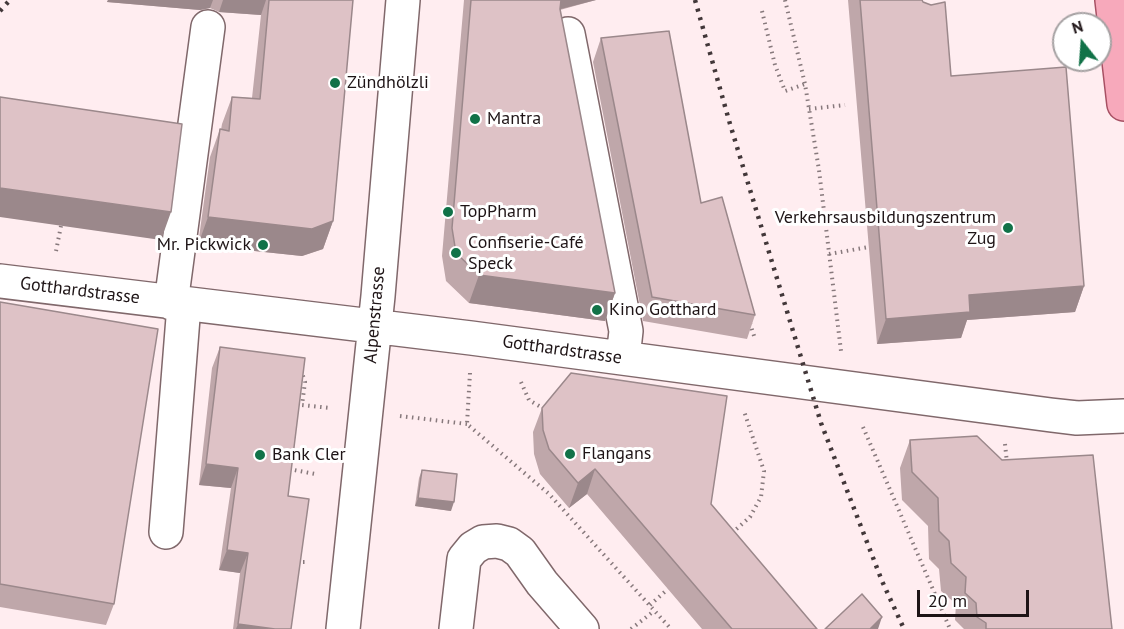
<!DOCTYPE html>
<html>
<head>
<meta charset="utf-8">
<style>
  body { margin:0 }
  #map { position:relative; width:1124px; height:629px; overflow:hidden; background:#ffedf0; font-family:"PT Sans",sans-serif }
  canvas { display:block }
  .north { position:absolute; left:1052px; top:12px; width:60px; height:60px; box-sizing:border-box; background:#fff; border:2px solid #a5a1a2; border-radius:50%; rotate:343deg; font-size:16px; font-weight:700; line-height:24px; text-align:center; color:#1e1416 }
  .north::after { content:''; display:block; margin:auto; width:21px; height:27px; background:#117248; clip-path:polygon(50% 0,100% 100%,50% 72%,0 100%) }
  .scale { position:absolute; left:917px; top:590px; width:112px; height:27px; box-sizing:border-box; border:3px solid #1e1416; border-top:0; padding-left:8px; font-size:18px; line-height:21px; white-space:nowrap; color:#1e1416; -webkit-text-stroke:4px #fff; paint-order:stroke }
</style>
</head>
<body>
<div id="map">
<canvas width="1124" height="629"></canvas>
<div class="north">N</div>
<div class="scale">20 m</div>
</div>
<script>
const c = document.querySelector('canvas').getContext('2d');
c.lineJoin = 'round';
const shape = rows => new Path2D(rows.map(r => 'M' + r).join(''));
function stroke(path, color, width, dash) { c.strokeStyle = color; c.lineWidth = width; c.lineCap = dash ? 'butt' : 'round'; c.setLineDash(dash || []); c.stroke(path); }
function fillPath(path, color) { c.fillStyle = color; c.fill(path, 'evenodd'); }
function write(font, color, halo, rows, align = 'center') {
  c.font = font + ' "PT Sans",sans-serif'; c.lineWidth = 6; c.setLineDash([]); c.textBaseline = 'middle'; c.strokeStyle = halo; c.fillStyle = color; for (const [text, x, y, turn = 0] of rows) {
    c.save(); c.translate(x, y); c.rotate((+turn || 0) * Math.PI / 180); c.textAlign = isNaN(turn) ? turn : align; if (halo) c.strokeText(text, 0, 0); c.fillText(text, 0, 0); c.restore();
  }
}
const minor = shape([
  [568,34,626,331,623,358],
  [0,281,471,338,1051,415,1077,418,1124,416],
  [171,303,208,27],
  [166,532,184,305],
  [343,629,378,296,403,0],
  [456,629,464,559,473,548,483,542,497,541,509,544,520,552,542,583,582,629]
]);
const major = shape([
  [1112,0,1124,104]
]);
stroke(minor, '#80686b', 36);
stroke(major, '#a75063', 36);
stroke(shape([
  [785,0,805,84,819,170,841,351],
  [762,11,775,65,785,91,805,84],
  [809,109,845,105],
  [56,251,61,226],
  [829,254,869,247],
  [750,323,755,339],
  [301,370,305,382,302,405,330,408],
  [470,373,467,424,549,494,671,629],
  [521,382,529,400,544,409],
  [400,416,467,424],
  [863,427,950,629],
  [1005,444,1007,463],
  [289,469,315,474],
  [732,533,750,517,761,497,764,471,744,411],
  [297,562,306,562],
  [650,605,668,589],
  [631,629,654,611]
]), '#87797c', 4, [1.5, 4.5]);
stroke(minor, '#fff', 33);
stroke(major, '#f7a9bb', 33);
stroke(shape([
  [695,0,730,124,821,423,882,581,904,629],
  [0,11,10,0]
]), '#423739', 4.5, [3, 6]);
fillPath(shape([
  [108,0,353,0,333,221,323,249,302,256,198,245,210,157,220,129,221,130,222,124,232,97,252,98,261,15,219,12,210,8,200,10,107,2],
  [464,0,596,0,560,10,615,293,605,321,469,303,446,281,442,256],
  [848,0,922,0,951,76,1084,286,1075,312,967,320,961,338,877,344],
  [601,38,701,203,755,315,747,339,643,321,593,62],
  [0,302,114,604,106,625,0,607],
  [220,347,288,496,291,629,233,629,240,573,219,570,231,488,199,485,212,368],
  [542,408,711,504,817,629,702,629,587,494,569,508,540,474,534,454,533,432],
  [910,440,1112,629,964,629,955,620,956,604,941,591,939,569,929,559,928,526,902,500,900,468],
  [422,470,451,511,415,506,419,478]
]), '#bfa7aa');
fillPath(shape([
  [108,0,213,0,210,8,200,10,107,2],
  [223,0,266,0,261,15,219,12],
  [554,0,596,0,549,12],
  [0,188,171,212,161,240,0,217],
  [208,217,333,221,323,249,302,256,198,245],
  [479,275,615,293,605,321,469,303],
  [1084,286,1075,312,967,320,961,338,877,344,886,319,969,295],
  [206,464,238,468,231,488,199,485],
  [595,469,587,494,569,508,578,483],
  [418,498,454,502,451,511,415,506],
  [227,550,248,553,240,573,219,570],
  [882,617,878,629,870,629],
  [238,624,275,629,236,629]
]), '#9b888b');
const building = shape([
  [269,0,353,0,333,221,312,229,208,217,220,129,229,131,232,97,260,99,269,0],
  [471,0,561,0,560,9,615,293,479,275,456,253,452,228,471,0],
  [860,0,922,0,923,2,931,5,945,2,951,76,1066,67,1084,286,969,295,970,312,886,319,860,0],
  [669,31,701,203,722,197,755,315,652,297,601,38,669,31],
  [0,97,182,124,171,212,0,188,0,97],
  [0,302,158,329,114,604,0,584,0,302],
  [220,347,305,358,288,496,309,499,291,629,275,629,238,624,248,553,227,550,238,468,206,464,220,347],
  [571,373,727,396,711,504,817,629,732,629,595,469,578,483,549,449,543,430,542,408,571,373],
  [977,436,1002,460,1093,455,1112,629,986,629,986,623,977,617,976,603,965,593,966,577,951,563,949,541,939,531,938,498,912,472,910,440,977,436],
  [422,470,457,474,454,502,418,498,422,470],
  [862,594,882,617,870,629,825,629,862,594]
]);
fillPath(building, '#dec2c6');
stroke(building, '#9b888b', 1.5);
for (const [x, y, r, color] of [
  [335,83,6,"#117248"],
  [475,119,6,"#117248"],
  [448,212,6,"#117248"],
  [1008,228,6,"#117248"],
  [263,245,6,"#117248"],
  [456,253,6,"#117248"],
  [597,310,6,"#117248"],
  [570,454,6,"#117248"],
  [260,455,6,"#117248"]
]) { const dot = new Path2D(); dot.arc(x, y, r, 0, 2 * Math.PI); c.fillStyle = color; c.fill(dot); stroke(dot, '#fff', 2); }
write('18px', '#1e1416', '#fff', [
  ["Zündhölzli",347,83],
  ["Mantra",487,119],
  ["TopPharm",460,212],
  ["Verkehrsausbildungszentrum",996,218,"right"],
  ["Zug",996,239,"right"],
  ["Confiserie-Café",468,243],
  ["Speck",468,264],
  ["Mr. Pickwick",251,245,"right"],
  ["Kino Gotthard",609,310],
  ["Flangans",582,454],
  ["Bank Cler",272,455]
], 'left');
write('18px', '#1e1416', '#fff', [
  ["Gotthardstrasse",80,291,7],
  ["Alpenstrasse",375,315,-85],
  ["Gotthardstrasse",562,350,8]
]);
</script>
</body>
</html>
